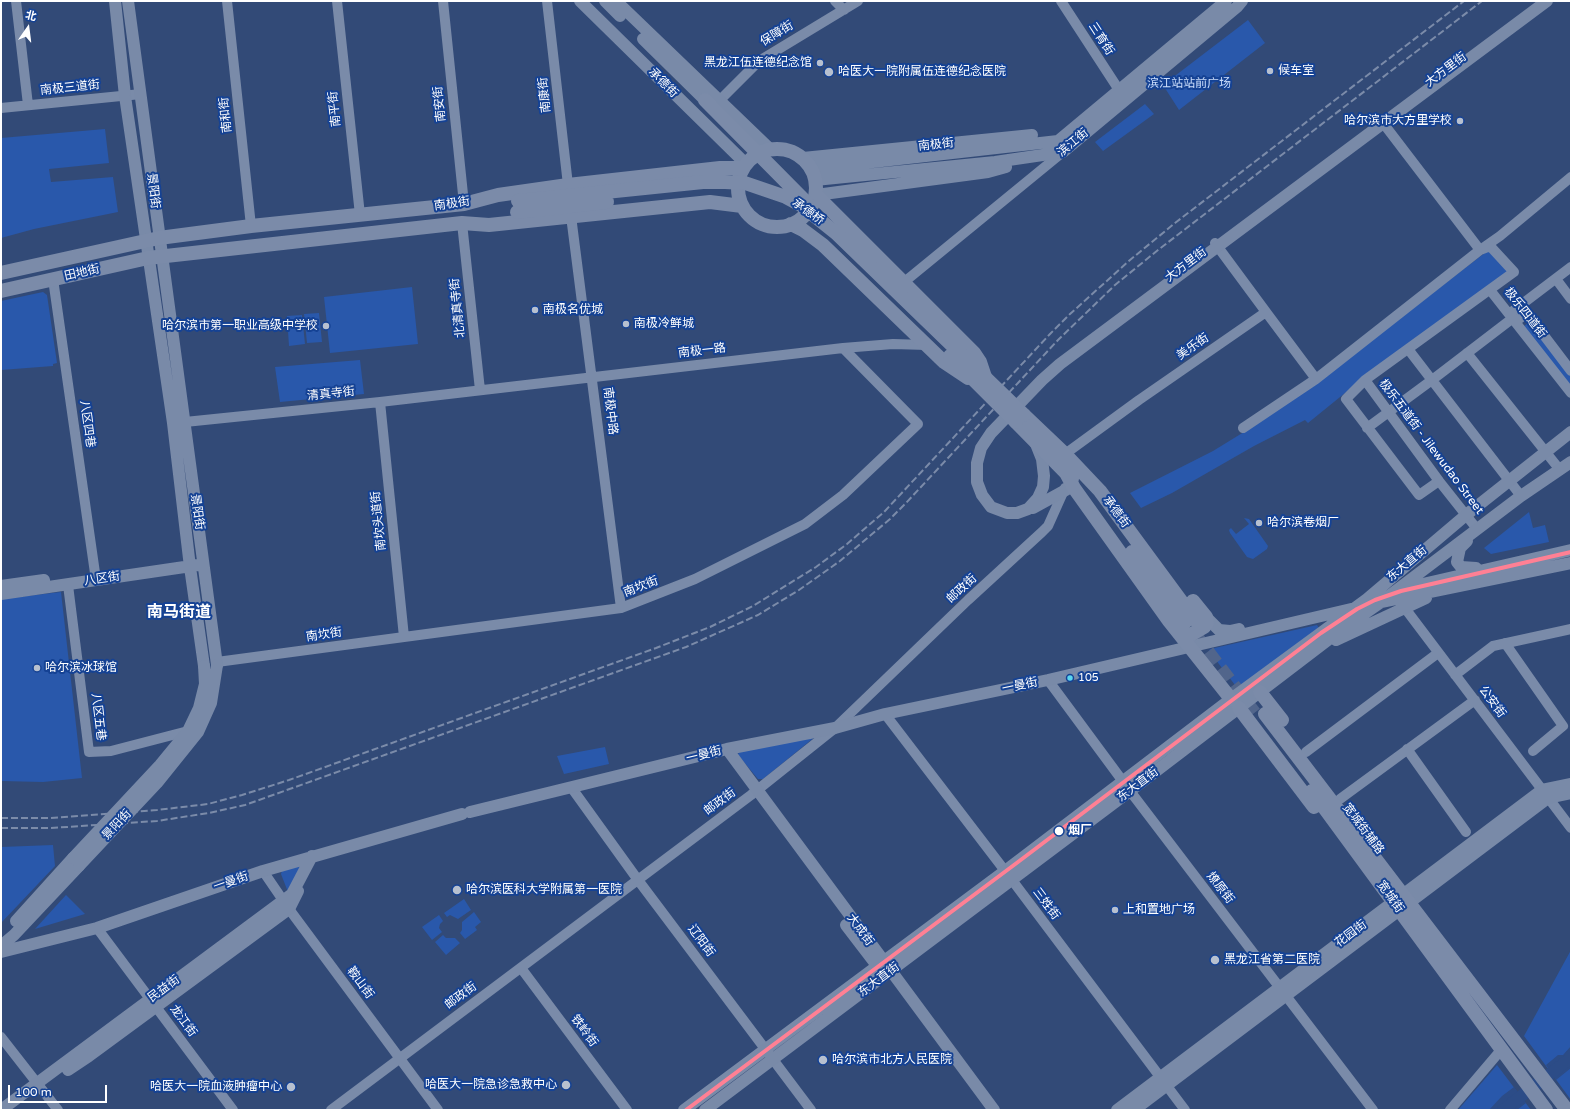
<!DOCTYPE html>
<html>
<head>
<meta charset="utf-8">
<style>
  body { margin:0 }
  #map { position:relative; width:1572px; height:1111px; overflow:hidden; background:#324a77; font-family:"Varela Round","Noto Sans SC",sans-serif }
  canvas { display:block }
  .frame { position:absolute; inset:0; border:2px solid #fff; pointer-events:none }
  .north { position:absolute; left:8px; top:8px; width:40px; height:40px; -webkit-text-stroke:3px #154294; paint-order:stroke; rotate:14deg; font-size:11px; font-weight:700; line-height:16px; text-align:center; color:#fff }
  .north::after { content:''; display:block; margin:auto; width:14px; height:18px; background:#fff; clip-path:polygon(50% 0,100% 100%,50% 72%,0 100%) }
  .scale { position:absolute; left:8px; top:1085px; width:99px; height:18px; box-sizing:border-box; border:2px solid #fff; border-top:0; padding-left:5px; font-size:12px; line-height:14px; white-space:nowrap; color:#fff; -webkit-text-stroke:3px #154294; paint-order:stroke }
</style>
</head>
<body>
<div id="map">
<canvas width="1572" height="1111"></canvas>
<div class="frame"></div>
<div class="north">北</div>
<div class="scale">100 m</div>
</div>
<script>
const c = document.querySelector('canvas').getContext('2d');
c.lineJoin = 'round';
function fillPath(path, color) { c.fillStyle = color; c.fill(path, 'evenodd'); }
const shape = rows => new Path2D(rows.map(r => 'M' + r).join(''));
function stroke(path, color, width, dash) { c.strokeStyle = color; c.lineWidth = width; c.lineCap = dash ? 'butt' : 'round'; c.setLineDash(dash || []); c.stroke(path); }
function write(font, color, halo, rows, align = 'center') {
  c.font = font + ' "Varela Round","Noto Sans SC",sans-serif'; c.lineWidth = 4; c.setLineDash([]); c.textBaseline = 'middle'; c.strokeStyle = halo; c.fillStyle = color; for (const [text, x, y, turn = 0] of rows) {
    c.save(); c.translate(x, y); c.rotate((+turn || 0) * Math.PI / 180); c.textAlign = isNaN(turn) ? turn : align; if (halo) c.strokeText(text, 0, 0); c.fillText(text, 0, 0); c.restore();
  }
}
fillPath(shape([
  [1248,20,1265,43,1179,110,1163,85],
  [1145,104,1154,114,1103,151,1095,142],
  [105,129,109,163,49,169,51,182,113,177,118,212,34,229,1,238,1,138],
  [1490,249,1509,273,1361,380,1308,423,1305,420,1254,446,1172,493,1141,508,1130,493,1213,451,1257,424,1400,318],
  [412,287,418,344,330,353,324,297],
  [43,292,47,295,57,363,53,364,53,366,1,370,1,301],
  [319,313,322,342,307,343,304,314],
  [302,315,305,344,289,346,287,316],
  [1529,322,1571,377,1571,385,1567,387,1523,327],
  [360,360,364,394,280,402,275,367],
  [1529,512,1533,528,1545,525,1549,542,1491,554,1484,548],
  [1244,518,1249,519,1268,546,1267,549,1253,559,1247,557,1230,533,1229,530,1231,528,1236,534,1249,524],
  [61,592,82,778,43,782,1,781,1,599],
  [1317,625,1319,628,1240,686,1235,685,1209,651,1210,649],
  [816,736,763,779,758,779,738,755,739,751],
  [605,747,609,764,564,774,557,756],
  [53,845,55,866,1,923,1,847],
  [304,865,288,892,281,874,282,870],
  [66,895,85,914,35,929],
  [464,899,471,910,458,919,450,915,447,917,444,913],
  [474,912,481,922,475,927,477,930,465,939,460,933,462,930,462,922],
  [439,915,443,921,440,924,439,928,442,932,432,940,422,927],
  [443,935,446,938,455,938,460,943,446,955,435,942],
  [1571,950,1571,1100,1524,1036],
  [1497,1065,1531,1110,1458,1110]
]), '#2958ab');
fillPath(shape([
  [1571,1046,1571,1068,1556,1080,1546,1065,1558,1055,1563,1055],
  [1514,1087,1526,1103,1517,1110,1489,1110,1502,1096]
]), '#2c4c87');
stroke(shape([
  [1503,1110,1567,1061,1571,1056]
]), '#2c4c87', 12);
stroke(shape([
  [1195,635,1258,718]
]), '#51658b', 14, [14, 7]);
stroke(shape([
  [16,1,28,105],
  [227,1,251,226],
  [337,1,360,215],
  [443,1,464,204],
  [547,1,568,185],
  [835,1,844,10],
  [1061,1,1119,90],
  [719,101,759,61,858,1],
  [1,108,141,94],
  [1380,119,1480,250,1490,246,1514,272,1365,380,1346,399,1419,495,1439,481],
  [571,216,621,608],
  [462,223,480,390],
  [53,279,95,573],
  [1556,279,1571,299],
  [903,283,1063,152],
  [1490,290,1571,393],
  [1266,312,1316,379],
  [1509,314,1571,267],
  [1515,322,1527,313,1571,371],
  [1408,349,1521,496],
  [1467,353,1560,470],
  [1365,380,1439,481,1477,529],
  [380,402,404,637],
  [185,422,380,402,843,348,893,344,927,345],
  [1243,428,1316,379,1480,250,1500,236,1571,177],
  [1367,428,1432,380,1513,318],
  [1065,454,1139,400,1266,312,1215,243],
  [68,585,89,752,111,751,188,731],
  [1401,603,1571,828],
  [1505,643,1563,726,1533,751],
  [217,662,621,608,695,579,805,524,843,495,918,424,843,348],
  [1455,675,1493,646,1571,629],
  [1048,680,1130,791,1373,1110],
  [885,714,1012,880,1185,1110],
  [1407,749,1466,832],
  [1306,752,1438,653],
  [571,787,638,880,811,1110],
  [1340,799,1475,700],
  [263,871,289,909,438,1110],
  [97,928,233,1110],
  [521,968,627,1110],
  [1,1037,58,1110],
  [331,1110,751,795,835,728,968,600,1042,532,1048,526,1065,488],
  [1450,1110,1501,1050]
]), '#7a8ba9', 10);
stroke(shape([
  [115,1,125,96,173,423,190,567,204,666],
  [128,1,217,665],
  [580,1,746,164],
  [605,1,620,16],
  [616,1,770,149],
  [643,39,705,100],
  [803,158,1032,135],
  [811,169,1058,141,1226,1],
  [815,180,995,162,1063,152,1237,7,1242,1],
  [816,195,988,172,1006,167],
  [1036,444,1042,459,1044,476,1043,487,1038,498,1028,509,1017,513,1007,513,991,507,982,495,977,482,977,463,981,448,991,433,1042,380,1060,364,1547,1],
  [1033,508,1073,486],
  [1467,541,1460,548,1457,562,1461,567,1476,568],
  [1,586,44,580],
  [1401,589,1571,550],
  [1,594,198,565],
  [1206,617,1219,630,1230,631,1239,629],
  [1336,640,1426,598],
  [727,749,994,1110],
  [470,812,727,749,835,728,885,714,1048,680,1381,602,1571,563],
  [16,921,73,858],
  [846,925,882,972],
  [1,946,14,935,79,866],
  [1,952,97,928,263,871,462,814],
  [68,1070,89,1056,289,909,298,891],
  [1,1110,292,894,312,856],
  [684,1110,1005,871,1231,699,1367,599,1466,515,1571,432],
  [705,1110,1130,791,1341,630,1381,602,1521,496,1571,462],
  [1117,1110,1542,790,1571,784],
  [1134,1110,1548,798,1571,793]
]), '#798aa8', 12);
stroke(shape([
  '738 188a39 39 0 1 1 78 0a39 39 0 1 1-78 0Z',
  [816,195,974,353,980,362,985,377],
  [791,224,803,230,823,245,944,362,968,378],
  [1,273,159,238,251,226,464,204,498,195,568,185,720,168,743,168],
  [1,291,148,258,462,223,489,225,710,202,742,206],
  [1024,415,1065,454,1100,491,1195,620],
  [1016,422,1072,479],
  [1066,473,1074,488,1169,621,1231,699],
  [1132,552,1185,622],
  [1179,632,1186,635,1192,634,1204,627,1207,623,1206,617,1193,601],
  [1260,692,1282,720],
  [1239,708,1314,807],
  [1265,714,1567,1110],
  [1312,791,1546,1110]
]), '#7b8ba9', 14);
stroke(shape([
  [1,818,50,818,157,810,208,804,242,795,289,780,656,648,710,627,753,606,816,567,847,544,884,512,1050,334,1070,314,1130,260,1175,223,1464,1],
  [1,828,51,828,157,821,209,813,245,805,686,647,758,615,799,590,840,561,890,519,906,503,1058,340,1115,285,1158,250,1482,1]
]), '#7b8ba9', 2, [7, 3]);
stroke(shape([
  [73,858,160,765,188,731,199,708,205,684,204,666],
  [79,866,157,783,198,732,211,703,217,665]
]), '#798aa8', 12);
stroke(shape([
  [705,100,807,203],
  [518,201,703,182,725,182,745,183,786,197,801,205,836,233,1024,415],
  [517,212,607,202],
  [950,356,1016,422]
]), '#7b8ba9', 14);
stroke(shape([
  [686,1110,1018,862,1321,633,1357,609,1375,600,1401,591,1571,552]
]), '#ff8094', 4);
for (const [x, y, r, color] of [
  [820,63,4,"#b7c0cf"],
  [1270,71,4,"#b7c0cf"],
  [829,72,5,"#b7c0cf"],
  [1460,121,4,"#b7c0cf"],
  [535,310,4,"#b7c0cf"],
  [626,324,4,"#b7c0cf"],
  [326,326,4,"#b7c0cf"],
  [1259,523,4,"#b7c0cf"],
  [37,668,4,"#b7c0cf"],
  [1070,678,3.5,"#5ad5f0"],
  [1059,831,5,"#fff"],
  [457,890,5,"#b7c0cf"],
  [1115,910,4,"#b7c0cf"],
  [1215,960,5,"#b7c0cf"],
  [823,1060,5,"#b7c0cf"],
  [566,1085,5,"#b7c0cf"],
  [291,1087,5,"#b7c0cf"]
]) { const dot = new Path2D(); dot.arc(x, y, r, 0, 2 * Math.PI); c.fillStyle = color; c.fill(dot); stroke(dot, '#154294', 1.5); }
write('11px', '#fff', '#154294', [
  ["105",1078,678]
], 'left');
write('12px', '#fff', '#154294', [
  ["保障街",777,34,-31],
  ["三育街",1101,39,57],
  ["大方里街",1446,70,-37],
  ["承德街",663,83,45],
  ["南极三道街",70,88,-6],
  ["南康街",545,95,-96],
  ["南安街",440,104,-96],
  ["南平街",335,109,-96],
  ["南和街",226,115,-96],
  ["滨江街",1073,143,-40],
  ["南极街",936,145,-6],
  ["景阳街",153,191,83],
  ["南极街",452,204,-8],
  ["承德桥",808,212,35],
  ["大方里街",1186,265,-37],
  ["田地街",82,273,-13],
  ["北清真寺街",458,308,-96],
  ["极乐四道街",1525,313,52],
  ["美乐街",1193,347,-35],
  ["南极一路",702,351,-7],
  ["清真寺街",331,394,-6],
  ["南极中路",610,411,83],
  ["八区四巷",87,424,82],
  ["极乐五道街 - Jilewudao Street",1431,447,53],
  ["景阳街",197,512,82],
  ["承德街",1116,512,53],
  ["南坎头道街",379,521,-96],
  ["东大直街",1407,564,-40],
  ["八区街",102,579,-8],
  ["南坎街",641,587,-21],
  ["邮政街",962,589,-43],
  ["南坎街",324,635,-8],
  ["一曼街",1020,686,-12],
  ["公安街",1492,702,53],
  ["八区五巷",98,717,83],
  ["一曼街",704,755,-14],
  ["东大直街",1138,785,-37],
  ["邮政街",720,802,-37],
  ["景阳街",117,825,-47],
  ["宽城街辅路",1363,829,53],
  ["一曼街",231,882,-19],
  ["燎原街",1220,888,52],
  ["宽城街",1390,897,54],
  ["三姓街",1046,904,53],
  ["大成街",860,930,53],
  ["花园街",1351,934,-37],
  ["辽阳街",701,941,53],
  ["东大直街",879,980,-37],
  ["鞍山街",360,983,53],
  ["民益街",164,989,-37],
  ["邮政街",461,996,-37],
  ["龙江街",183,1021,53],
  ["铁岭街",584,1031,53]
]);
write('12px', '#fff', '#154294', [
  ["黑龙江伍连德纪念馆",812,63,"right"],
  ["候车室",1278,71],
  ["哈医大一院附属伍连德纪念医院",838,72],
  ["哈尔滨市大方里学校",1452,121,"right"],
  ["南极名优城",543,310],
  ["南极冷鲜城",634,324],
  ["哈尔滨市第一职业高级中学校",318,326,"right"],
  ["哈尔滨卷烟厂",1267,523],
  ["哈尔滨冰球馆",45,668],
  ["哈尔滨医科大学附属第一医院",466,890],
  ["上和置地广场",1123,910],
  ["黑龙江省第二医院",1224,960],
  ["哈尔滨市北方人民医院",832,1060],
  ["哈医大一院急诊急救中心",557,1085,"right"],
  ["哈医大一院血液肿瘤中心",282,1087,"right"]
], 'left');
write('12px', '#ccdefc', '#154294', [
  ["滨江站站前广场",1189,84]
]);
write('bold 12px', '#fff', '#154294', [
  ["烟厂",1068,831]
], 'left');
write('bold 16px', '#fff', '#154294', [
  ["南马街道",179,613]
]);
</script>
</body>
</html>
